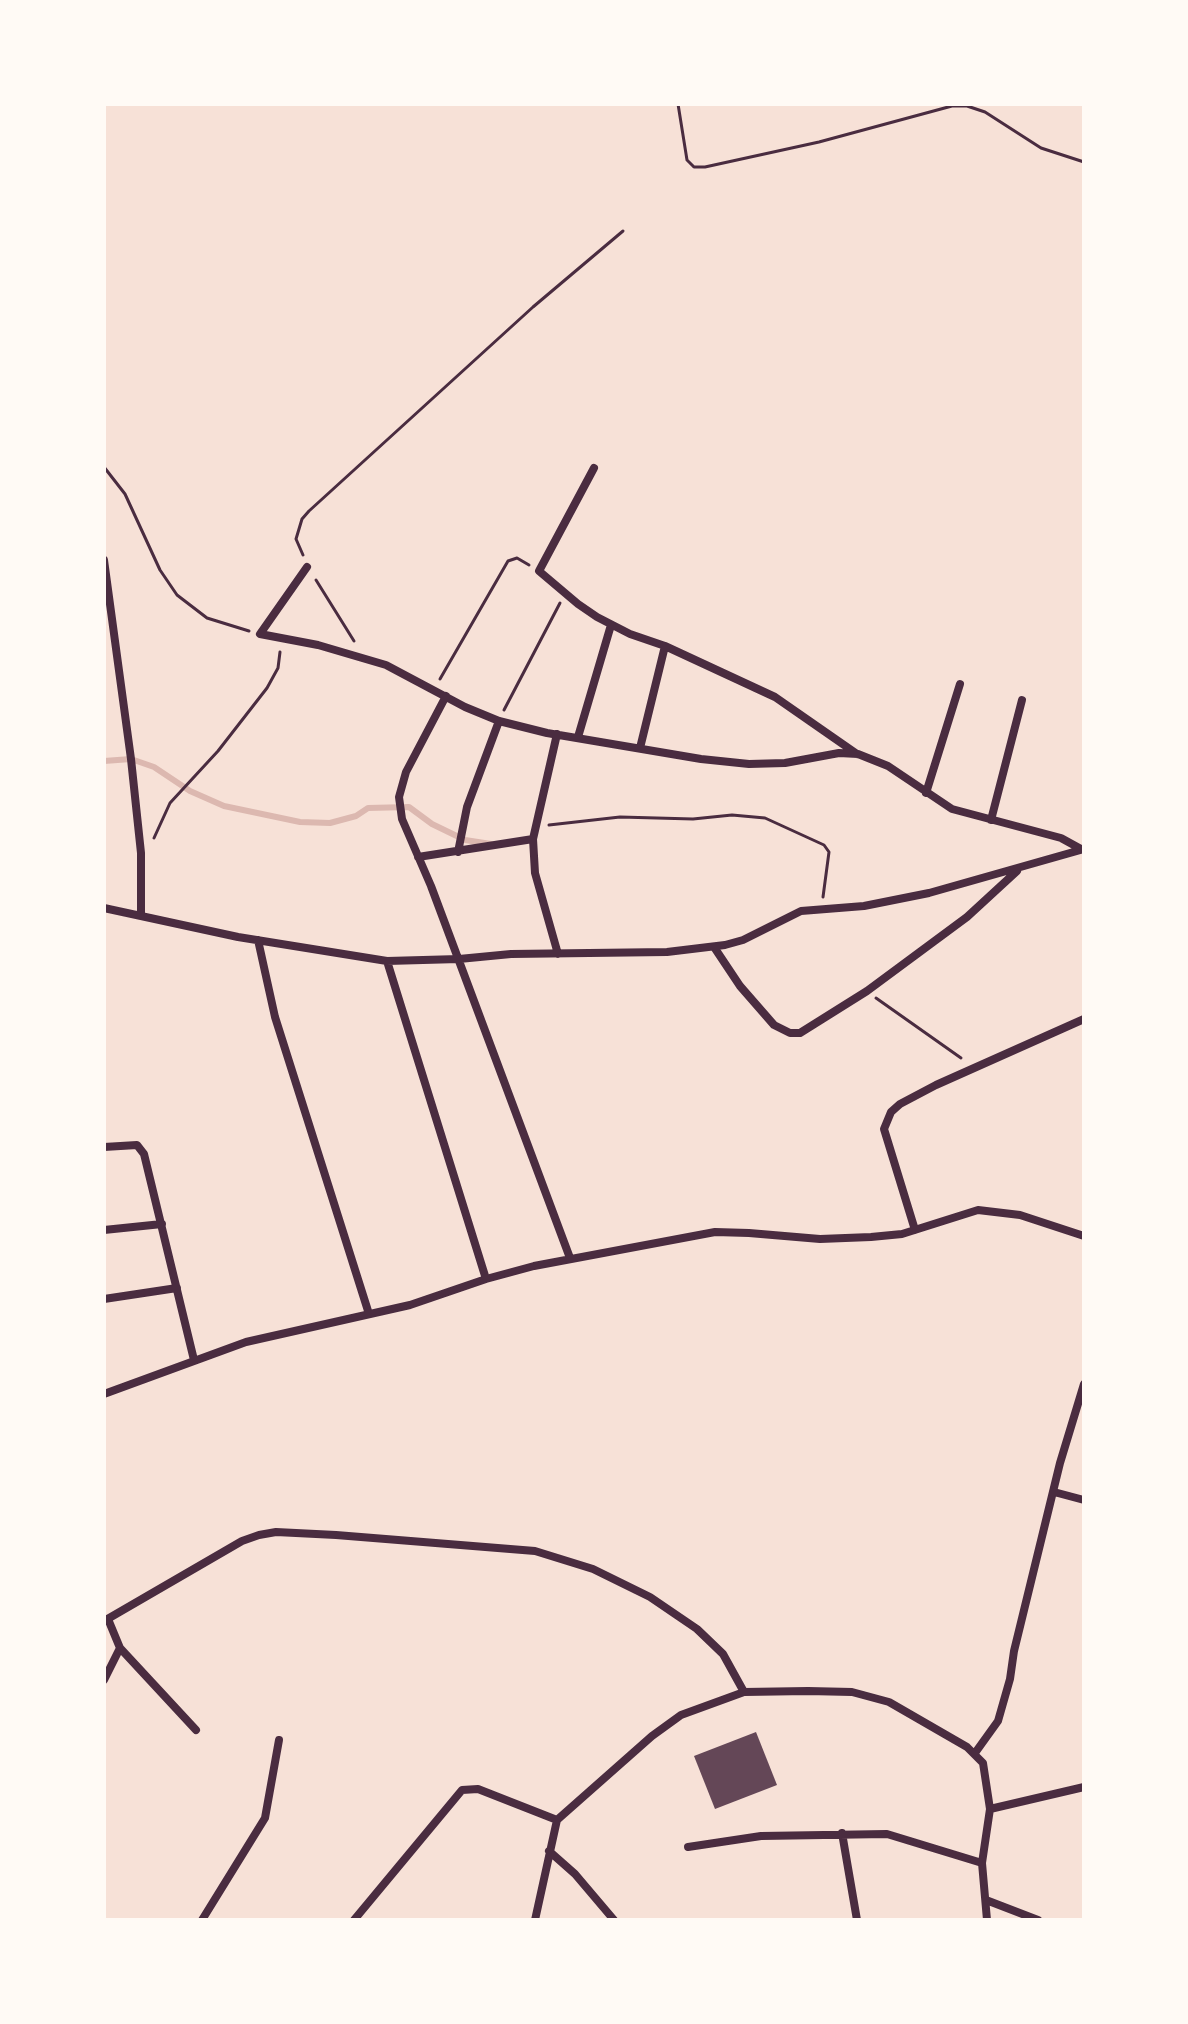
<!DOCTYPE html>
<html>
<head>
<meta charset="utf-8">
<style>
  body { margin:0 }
  #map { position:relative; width:1188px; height:2024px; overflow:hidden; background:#f7e1d7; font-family:Raleway,sans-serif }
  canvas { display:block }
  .frame { position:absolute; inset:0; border:106px solid #fffaf5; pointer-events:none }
</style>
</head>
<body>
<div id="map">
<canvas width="1188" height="2024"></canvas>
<div class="frame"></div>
</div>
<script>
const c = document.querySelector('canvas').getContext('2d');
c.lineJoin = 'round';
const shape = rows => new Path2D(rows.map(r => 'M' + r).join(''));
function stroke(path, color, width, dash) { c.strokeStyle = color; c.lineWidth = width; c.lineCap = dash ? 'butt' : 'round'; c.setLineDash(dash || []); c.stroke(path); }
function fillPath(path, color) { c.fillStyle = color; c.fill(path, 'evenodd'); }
stroke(shape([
  [104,761,131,759,154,767,190,791,224,806,300,822,330,823,356,816,368,808,409,807,432,824,465,840,491,844]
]), '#dcb8b0', 6);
fillPath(shape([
  [756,1732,777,1785,715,1809,694,1756]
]), '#644757');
stroke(shape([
  [678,104,687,160,694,167,705,167,819,142,952,106,967,106,985,112,1041,148,1084,162],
  [104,467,125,494,160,570,177,595,207,618,249,631],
  [303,555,296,539,302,519,309,511,533,307,623,231],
  [316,580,354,641],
  [440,679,508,561,517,558,529,565],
  [504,710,560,603],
  [549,825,620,817,693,819,732,815,765,818,824,845,829,852,823,897],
  [154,838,170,803,218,751,267,688,278,668,280,652],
  [876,998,961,1058]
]), '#4a2c40', 3);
stroke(shape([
  [594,468,539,571,578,604,597,617,630,634,665,646,775,697,857,754],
  [104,560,131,759,141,853,141,916],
  [307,567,260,634,318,645,386,665,465,707,499,721,547,733,701,759,749,764,785,763,839,753,858,754,888,766,952,809,1061,838,1081,849],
  [446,696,406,772,399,797,402,819,431,886,570,1258],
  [557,734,533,839,535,873,558,954],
  [578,737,611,625],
  [640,748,665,646],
  [926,793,960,684],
  [991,820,1022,700],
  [458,852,467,807,499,721],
  [418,857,533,839],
  [104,908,238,937,387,961,459,959,511,954,667,952,725,945,743,940,801,911,864,906,929,893,1084,849],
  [258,940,275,1017,369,1314],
  [714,947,740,986,774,1025,790,1033,800,1033,867,991,967,917,1017,871],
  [387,961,486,1279],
  [104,1147,137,1145,144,1154,194,1360],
  [104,1230,162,1224],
  [915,1230,884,1129,891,1112,900,1104,936,1085,1084,1019],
  [104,1299,177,1288],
  [104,1394,246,1342,410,1305,486,1279,534,1266,715,1232,749,1233,820,1239,871,1237,902,1234,978,1210,1020,1215,1084,1236],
  [1054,1492,1084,1500],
  [108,1619,120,1648,196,1730],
  [104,1621,242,1541,259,1535,276,1532,336,1535,535,1551,593,1569,650,1597,697,1629,723,1654,744,1692],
  [104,1680,120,1648],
  [975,1753,998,1721,1010,1679,1014,1651,1060,1463,1084,1384],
  [990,1809,1084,1787],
  [842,1833,857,1920],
  [688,1847,761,1836,887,1834,982,1863],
  [549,1851,575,1874,614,1920],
  [986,1900,1038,1920],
  [202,1920,265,1818,279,1740],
  [354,1920,462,1790,478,1789,557,1820,652,1736,681,1715,744,1692,808,1691,852,1692,889,1702,967,1747,983,1763,990,1809,982,1863,987,1920],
  [535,1920,557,1820]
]), '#4a2c40', 8);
</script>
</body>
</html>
